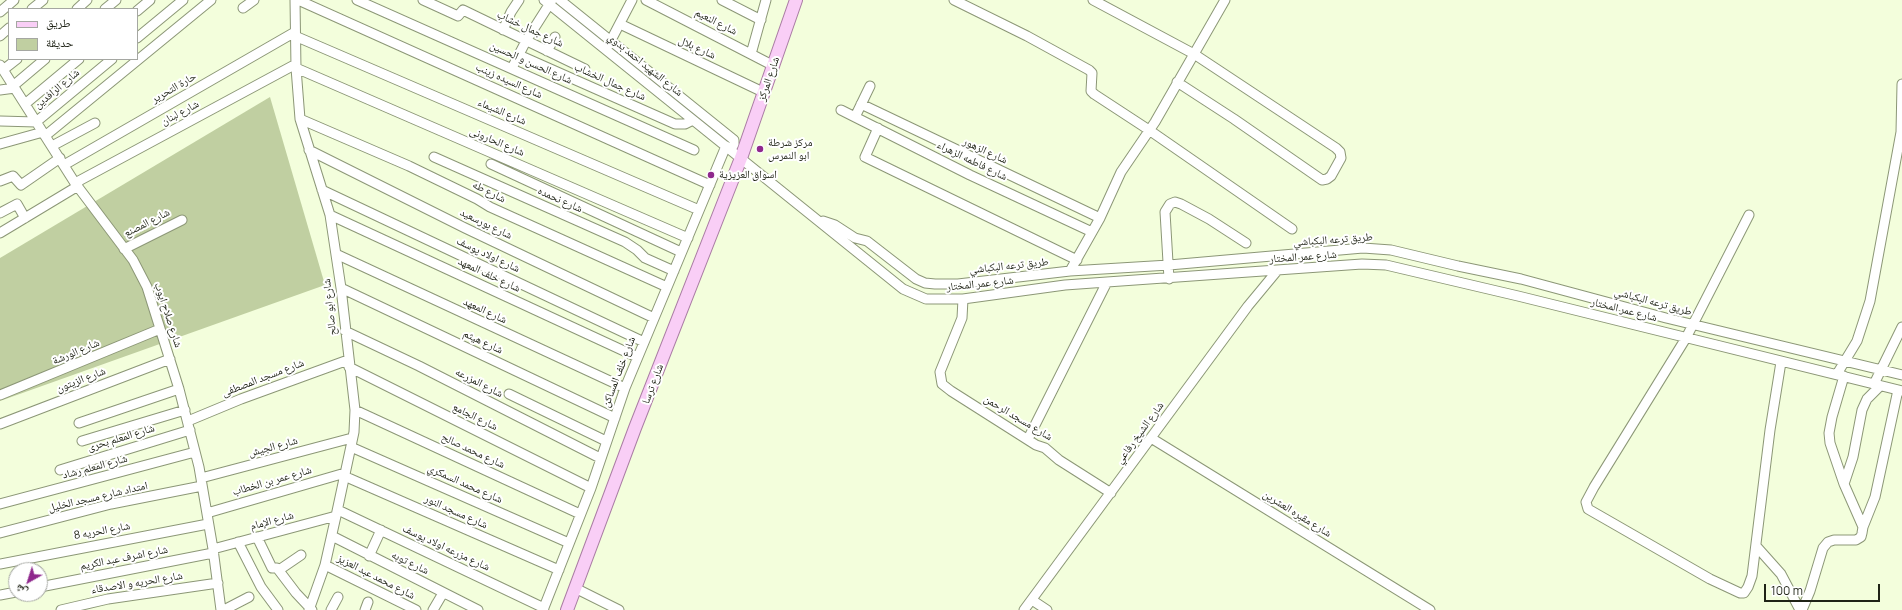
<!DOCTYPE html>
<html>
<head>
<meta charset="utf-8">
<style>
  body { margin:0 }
  #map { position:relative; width:1902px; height:610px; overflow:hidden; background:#f3fedc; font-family:Manrope,"Noto Naskh Arabic",sans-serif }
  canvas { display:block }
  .legend { position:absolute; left:8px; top:8px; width:130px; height:52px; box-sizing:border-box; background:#fff; border:1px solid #a5a7a2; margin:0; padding:5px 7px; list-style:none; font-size:12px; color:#1f2316 }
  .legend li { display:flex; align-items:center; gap:8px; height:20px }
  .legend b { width:20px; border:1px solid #a5a7a2 }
  .north { position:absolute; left:8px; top:562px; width:40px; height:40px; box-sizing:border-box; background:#fff; border:1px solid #a5a7a2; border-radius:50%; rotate:219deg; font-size:11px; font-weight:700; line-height:16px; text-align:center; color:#1f2316 }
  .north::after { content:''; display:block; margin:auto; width:14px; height:18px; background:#8f288d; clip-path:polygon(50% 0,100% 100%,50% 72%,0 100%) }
  .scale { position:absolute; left:1764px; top:584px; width:116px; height:18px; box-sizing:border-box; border:2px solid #1f2316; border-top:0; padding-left:5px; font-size:12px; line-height:14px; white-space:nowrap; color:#1f2316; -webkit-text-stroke:3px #fff; paint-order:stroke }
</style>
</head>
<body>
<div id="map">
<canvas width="1902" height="610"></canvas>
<ul class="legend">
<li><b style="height:5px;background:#f9cef6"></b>طريق</li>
<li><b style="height:11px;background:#c0cfa1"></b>حديقة</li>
</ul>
<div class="north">ش</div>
<div class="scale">100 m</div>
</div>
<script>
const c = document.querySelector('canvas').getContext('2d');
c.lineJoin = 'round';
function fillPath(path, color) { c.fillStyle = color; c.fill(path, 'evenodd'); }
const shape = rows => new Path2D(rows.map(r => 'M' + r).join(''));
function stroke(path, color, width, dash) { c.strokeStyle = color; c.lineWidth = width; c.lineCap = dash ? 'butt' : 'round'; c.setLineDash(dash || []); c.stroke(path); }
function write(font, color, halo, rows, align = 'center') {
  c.font = font + ' Manrope,"Noto Naskh Arabic",sans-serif'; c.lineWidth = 4; c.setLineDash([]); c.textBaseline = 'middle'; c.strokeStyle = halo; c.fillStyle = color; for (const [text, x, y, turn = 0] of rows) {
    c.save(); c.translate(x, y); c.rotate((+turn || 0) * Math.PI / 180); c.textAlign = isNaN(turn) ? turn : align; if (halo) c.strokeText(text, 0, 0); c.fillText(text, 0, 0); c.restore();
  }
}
fillPath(shape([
  [270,97,325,285,0,401,0,258]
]), '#c0cfa1');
const minor = shape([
  [295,0,296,68,300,119,330,215,341,288,355,410,354,432,336,516,325,565,309,610],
  [298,0,710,185],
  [357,0,694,150],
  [423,0,458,16,463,10,585,69],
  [544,0,903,289,926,299,963,299,1065,285,1107,282,1362,264,1386,265,1518,296,1902,391],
  [560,0,734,140,734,144,731,150],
  [646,0,774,66],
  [722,0,761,20],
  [954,0,1027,36,1089,70,1092,73,1091,91,1094,94,1149,130,1292,229],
  [1093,0,1194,54,1336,148,1340,152,1341,158,1331,176,1327,179,1322,180,1234,119,1177,82],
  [243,8,254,0],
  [32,9,43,0],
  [77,9,87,0],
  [105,9,116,0],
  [137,11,150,0],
  [0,12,14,0],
  [620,24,765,93],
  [503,30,511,12,519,0],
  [0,36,9,28],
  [295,36,699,210],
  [137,38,183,0],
  [608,46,632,0],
  [547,51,555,37],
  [751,54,766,0],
  [519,55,675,124,685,124,693,120],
  [0,65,75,183,133,260,147,287,179,389,199,467,213,549,221,610],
  [296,68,688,238],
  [512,68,526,41,552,0],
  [3,70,17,59],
  [13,86,45,59],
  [0,90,15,88],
  [25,104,79,59],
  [861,104,1100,218],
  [841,110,970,175,1092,232],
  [855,117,870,86],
  [300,119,409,166,477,199,490,207,667,287],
  [0,121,36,122,112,59],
  [878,128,865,157,1077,260],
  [45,136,211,0],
  [0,144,43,132],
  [52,146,95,123],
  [309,150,465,228,654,318],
  [434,157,625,242,637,250,645,258,674,271],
  [491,164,681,252],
  [64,165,295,32],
  [0,181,13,176,21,185,60,158],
  [75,183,296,64],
  [322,190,644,342],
  [0,213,17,204,25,218],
  [330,215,637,357],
  [1749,215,1686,338,1594,487,1586,502,1588,509,1710,579,1740,593,1744,593,1748,587,1752,576,1770,430,1781,362],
  [823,221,835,225,855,238,867,241,916,279,925,283,935,284,958,284,1070,271,1169,265,1363,248,1391,250,1458,266,1521,279,1666,318,1902,375],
  [0,233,78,186],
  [124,249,182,220],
  [336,254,625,388],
  [1070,271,1100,218,1121,172,1155,122,1225,0],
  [1169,279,1165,212,1170,204,1175,202,1181,204,1209,219,1246,243],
  [341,288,615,418],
  [963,299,962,318,940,372,942,384,951,391,1036,445,1045,448,1059,460,1111,493],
  [345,331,419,366,600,458],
  [349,367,591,488],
  [1837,374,1857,341,1870,301,1901,132,1902,84],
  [1874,384,1902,327],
  [509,394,606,441],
  [0,395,160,329],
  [355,410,580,514],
  [188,421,241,399,348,360],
  [79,423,179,389],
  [0,424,170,359],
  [1151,438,1430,610],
  [1028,439,1107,282],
  [82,441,185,410],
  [351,447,569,543],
  [60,470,190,430],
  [344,476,559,570],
  [201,478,352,438],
  [1844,484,1853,457,1862,410,1867,399,1880,386],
  [0,504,195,452],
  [338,510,544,608],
  [207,513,345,473],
  [1863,527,1875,497,1898,390],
  [0,533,111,504,202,486],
  [332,536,478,610],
  [257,537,272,568,277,568,296,593,312,610],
  [238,542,261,587,278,610],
  [1756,546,1781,574,1800,610],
  [213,549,336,516],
  [369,556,381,530],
  [0,564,208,524],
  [325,565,416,610],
  [279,570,301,555],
  [40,587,213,553],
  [575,588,619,610],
  [0,595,16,592],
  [1032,600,1047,610],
  [61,610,108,599,218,583],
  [224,610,249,597],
  [331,610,338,597],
  [365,610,368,602],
  [433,610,443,593],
  [543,610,591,488,625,388,726,146],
  [1024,610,1248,306,1277,271],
  [1802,610,1810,591,1823,548,1828,542,1834,540,1856,540,1861,537,1862,533,1863,527,1844,484,1830,443,1829,433,1832,417,1844,376]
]);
const major = shape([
  [567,610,635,428,741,158,796,0]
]);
stroke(minor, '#8c9777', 11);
stroke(major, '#aa7da4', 14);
stroke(minor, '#fff', 9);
stroke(major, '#f9cef6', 12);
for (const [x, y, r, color] of [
  [760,149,4,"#8f288d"],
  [711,175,4,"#8f288d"]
]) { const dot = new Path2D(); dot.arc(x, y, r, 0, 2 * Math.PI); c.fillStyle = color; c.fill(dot); stroke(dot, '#fff', 1.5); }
write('11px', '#1f2316', '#fff', [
  ["شارع النعيم",716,22,27],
  ["شارع جمال خشاب",530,29,25],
  ["شارع بلال",697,48,25],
  ["شارع الحسن و الحسين",531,63,24],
  ["شارع الشهيد احمد بدوي",645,65,39],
  ["شارع المركز",769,79,-71],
  ["شارع السيده زينب",509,81,24],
  ["شارع جمال الخشاب",610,82,24],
  ["حارة التحرير",174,88,-30],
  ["شارع الرافدين",57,89,-40],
  ["شارع الشيماء",502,112,23],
  ["شارع لبنان",180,113,-28],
  ["شارع الحارونى",497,142,23],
  ["شارع الزهور",985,151,25],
  ["شارع فاطمه الزهراء",972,161,26],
  ["شارع طه",489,192,27],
  ["شارع نحمده",560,200,24],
  ["شارع المصنع",147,223,-27],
  ["شارع بورسعيد",486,224,26],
  ["طريق ترعه البكباشي",1333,240,-4],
  ["شارع اولاد يوسف",488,255,25],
  ["شارع عمر المختار",1303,257,-4],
  ["طريق ترعه البكباشي",1009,266,-6],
  ["شارع خلف المعهد",489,275,25],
  ["شارع عمر المختار",980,284,-6],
  ["طريق ترعه البكباشي",1653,302,15],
  ["شارع ابو صالح",330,307,-96],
  ["شارع عمر المختار",1624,310,14],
  ["شارع المعهد",485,311,25],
  ["شارع صلاح ايوب",168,315,72],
  ["شارع هيثم",483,342,25],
  ["شارع الورشة",76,352,-23],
  ["شارع خلف المساكن",619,372,-69],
  ["شارع مسجد المصطفى",263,378,-21],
  ["شارع الزيتون",81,380,-21],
  ["شارع المزرعه",479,383,27],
  ["شارع ترسا",653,384,-69],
  ["شارع الجامع",475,417,26],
  ["شارع مسجد الرحمن",1018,418,31],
  ["شارع الشيخ رفاعي",1140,433,-54],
  ["شارع المعلم بحرى",121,438,-17],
  ["شارع الجيش",273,447,-15],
  ["شارع محمد صالح",473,451,25],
  ["شارع المعلم رشاد",95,467,-15],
  ["شارع عمر بن الخطاب",272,481,-16],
  ["شارع محمد السمكري",465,484,24],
  ["امتداد شارع مسجد الخليل",98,497,-13],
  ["شارع مسجد النور",456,512,24],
  ["شارع مقبره العشرين",1297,514,32],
  ["شارع الإمام",272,521,-15],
  ["شارع الحريه 8",102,531,-10],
  ["شارع مزرعه اولاد يوسف",446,548,25],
  ["شارع اشرف عبد الكريم",124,558,-11],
  ["شارع توبه",410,563,26],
  ["شارع محمد عبد العزيز",376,577,27],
  ["شارع الحريه و الاصدقاء",137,583,-9]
]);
write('11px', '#1f2316', '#fff', [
  ["مركز شرطة",768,143],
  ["ابو النمرس",768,156],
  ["اسواق العزيزية",719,175]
], 'left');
</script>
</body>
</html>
